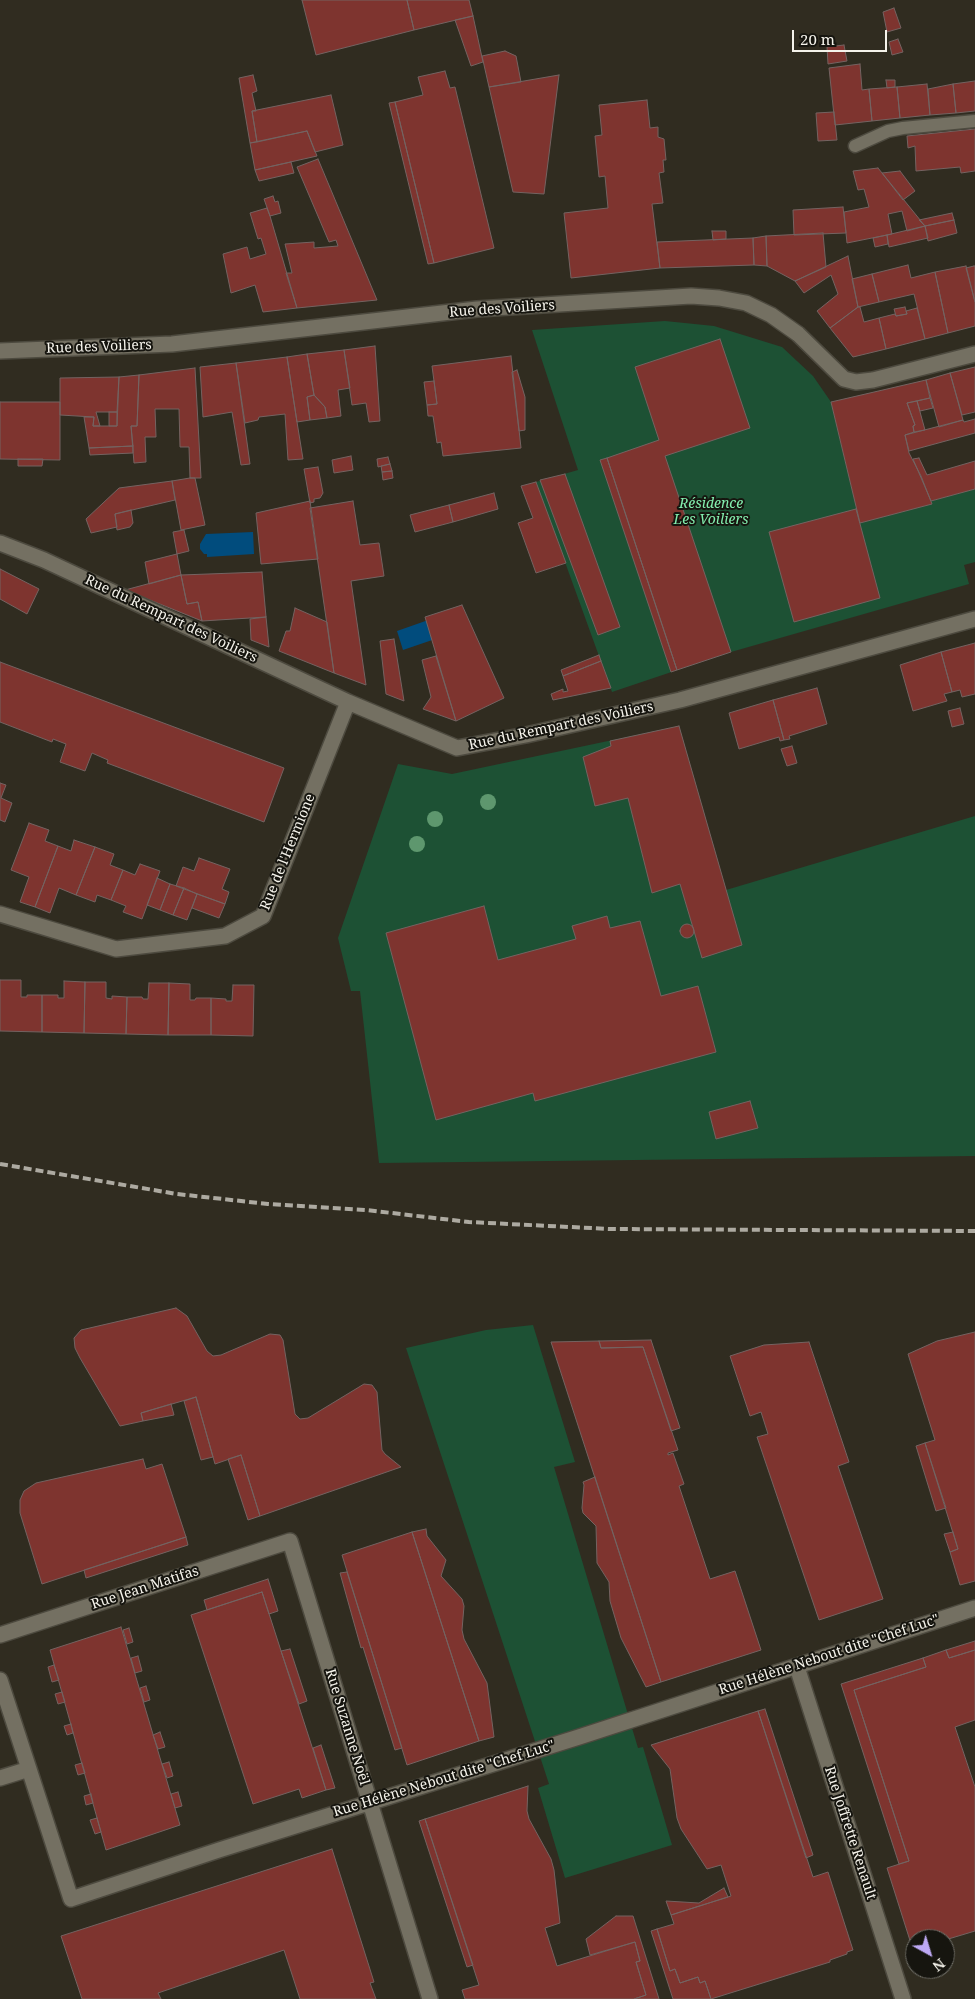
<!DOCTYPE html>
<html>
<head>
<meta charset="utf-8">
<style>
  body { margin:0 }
  #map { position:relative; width:975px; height:1999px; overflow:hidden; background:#302c20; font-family:"Noto Serif",serif }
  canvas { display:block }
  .north { position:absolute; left:905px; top:1929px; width:50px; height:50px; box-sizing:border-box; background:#16150f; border:1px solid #6f6e67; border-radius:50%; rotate:141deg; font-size:14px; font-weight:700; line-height:20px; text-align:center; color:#f5f3eb }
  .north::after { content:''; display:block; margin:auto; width:18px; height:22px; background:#bea9f4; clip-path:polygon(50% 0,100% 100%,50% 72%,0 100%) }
  .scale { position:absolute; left:792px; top:30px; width:95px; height:22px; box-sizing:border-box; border:2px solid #f5f3eb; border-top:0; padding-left:6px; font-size:15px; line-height:18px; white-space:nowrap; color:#f5f3eb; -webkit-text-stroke:4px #16150f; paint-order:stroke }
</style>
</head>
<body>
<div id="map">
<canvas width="975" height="1999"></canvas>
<div class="north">N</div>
<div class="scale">20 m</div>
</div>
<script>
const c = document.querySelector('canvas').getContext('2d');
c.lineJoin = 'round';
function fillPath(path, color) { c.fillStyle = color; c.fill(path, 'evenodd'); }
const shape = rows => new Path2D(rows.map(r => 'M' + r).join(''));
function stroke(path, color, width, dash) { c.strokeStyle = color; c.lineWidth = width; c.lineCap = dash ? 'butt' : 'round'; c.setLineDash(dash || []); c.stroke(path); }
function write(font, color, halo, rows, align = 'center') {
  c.font = font + ' "Noto Serif",serif'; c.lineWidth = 4; c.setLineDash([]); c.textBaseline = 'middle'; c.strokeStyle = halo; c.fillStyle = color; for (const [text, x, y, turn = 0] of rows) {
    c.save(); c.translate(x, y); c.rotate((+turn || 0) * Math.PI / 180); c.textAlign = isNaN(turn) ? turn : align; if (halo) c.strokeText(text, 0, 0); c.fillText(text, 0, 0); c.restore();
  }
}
fillPath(shape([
  [665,321,714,326,782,347,813,376,831,402,860,523,931,504,931,501,975,489,975,562,964,565,969,584,731,652,612,692,536,482,578,470,532,330],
  [679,726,726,890,975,816,975,1156,379,1163,360,991,351,991,338,938,398,764,452,774],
  [533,1325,575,1462,554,1467,638,1748,643,1747,672,1845,565,1878,538,1788,549,1784,406,1348,486,1330]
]), '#1d5134');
fillPath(shape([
  [253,532,254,554,207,557,207,554,204,554,200,549,200,544,206,534],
  [434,618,441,637,403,650,397,631]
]), '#014c7d');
const building = shape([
  [302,0,407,0,414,30,316,55,302,0],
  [407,0,469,0,473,16,414,30,407,0],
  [894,8,901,28,887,32,883,12,894,8],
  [473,16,483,62,471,66,455,20,473,16],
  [898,39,903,52,892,55,889,42,898,39],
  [844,45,847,61,828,64,827,47,844,45],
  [505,51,516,56,521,82,489,87,482,56,505,51],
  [860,64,862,90,869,89,872,121,835,125,829,68,860,64],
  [445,71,450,88,455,87,494,248,434,263,395,102,423,95,418,77,445,71],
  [253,75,257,91,252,93,256,111,252,111,257,142,250,143,239,78,253,75],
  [559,75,544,194,513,192,489,87,559,75],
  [886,80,895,80,895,87,887,88,886,80],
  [975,81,975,111,956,113,953,84,975,81],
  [927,84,930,115,900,118,897,87,927,84],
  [953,84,956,113,930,115,928,89,953,84],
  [897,87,900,118,872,121,869,89,897,87],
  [331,95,343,145,315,152,307,131,257,142,252,111,331,95],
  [647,100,650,128,658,127,658,137,664,139,666,160,663,160,664,172,659,173,663,203,652,204,660,268,571,278,564,213,608,208,605,176,599,177,595,136,602,135,599,105,647,100],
  [395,102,434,263,428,264,389,103,395,102],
  [834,112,837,140,818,141,816,113,834,112],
  [975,129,975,171,961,173,960,167,916,171,915,146,908,148,907,136,975,129],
  [307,131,317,156,255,170,250,143,307,131],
  [318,159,377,300,297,308,286,273,292,273,285,244,314,242,314,248,338,246,336,240,329,242,297,167,318,159],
  [291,162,294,173,259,181,255,170,291,162],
  [878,168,925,226,907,231,902,211,888,214,892,234,847,243,844,212,869,207,864,189,858,190,853,171,878,168],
  [900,171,915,191,903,200,882,173,900,171],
  [273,196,275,202,278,201,281,213,270,216,264,199,273,196],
  [843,207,846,233,794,235,793,210,843,207],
  [267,208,270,216,297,308,263,312,255,285,231,293,223,254,247,247,250,259,266,254,261,238,258,239,250,213,267,208],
  [952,213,954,220,925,226,919,220,952,213],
  [954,220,957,233,928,241,925,226,954,220],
  [925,226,928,238,889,247,887,235,925,226],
  [712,231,726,231,726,239,713,240,712,231],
  [823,233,826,267,795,281,767,266,766,236,823,233],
  [887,235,888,244,875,247,873,238,887,235],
  [766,236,767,266,754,265,753,238,766,236],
  [753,238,754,265,660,268,657,242,753,238],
  [848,256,858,307,830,328,817,311,838,294,831,275,804,293,795,281,848,256],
  [908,265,911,278,935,272,948,333,925,339,914,294,879,302,872,274,908,265],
  [966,266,975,302,975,326,948,333,935,272,966,266],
  [974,266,975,266,975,302,966,268,974,266],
  [872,274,879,302,858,307,852,279,872,274],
  [858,307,860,307,864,322,879,318,886,349,853,357,830,328,858,307],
  [905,307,907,314,896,316,894,309,905,307],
  [917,308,925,339,886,349,879,318,895,314,896,316,907,314,906,311,917,308],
  [720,339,750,428,665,456,731,652,677,670,607,458,659,440,635,367,720,339],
  [375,346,380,421,369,422,366,403,352,405,344,350,375,346],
  [344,350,350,388,338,390,341,416,327,418,325,407,314,395,307,354,344,350],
  [307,354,314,395,307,397,310,420,297,422,287,357,307,354],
  [511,356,521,448,443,456,441,442,437,443,433,416,428,416,427,405,437,404,432,366,511,356],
  [287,357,297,422,303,459,288,460,285,414,259,417,258,420,245,423,236,363,287,357],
  [236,363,250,464,241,465,232,412,203,417,200,367,236,363],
  [975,367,975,412,962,415,950,373,975,367],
  [195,368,201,478,190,478,189,447,180,447,179,409,155,409,156,437,145,437,146,462,134,463,131,426,137,426,139,375,195,368],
  [517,370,525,397,525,430,519,431,512,372,517,370],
  [950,373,963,420,939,427,926,380,950,373],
  [139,375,137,426,131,426,133,446,89,448,84,417,94,417,93,426,117,426,119,377,139,375],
  [119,377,117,412,96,412,100,426,93,426,94,417,60,415,60,378,119,377],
  [926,380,930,398,907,403,915,425,913,426,914,432,905,435,909,453,921,476,932,504,860,523,831,402,926,380],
  [434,381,437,404,427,405,424,382,434,381],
  [314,395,325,407,327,418,310,420,307,397,314,395],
  [930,398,933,408,920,411,917,401,930,398],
  [917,401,925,430,914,432,913,426,915,425,907,403,917,401],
  [0,402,60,402,60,460,0,459,0,402],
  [109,412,117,412,117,426,109,426,109,412],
  [975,419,975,433,909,451,905,435,963,420,964,422,975,419],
  [133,446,133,453,90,455,89,448,133,446],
  [351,456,353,470,334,473,332,460,351,456],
  [388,457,390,464,378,467,377,459,388,457],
  [607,458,677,670,671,672,600,460,607,458],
  [919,458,927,475,975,461,975,489,931,501,913,459,919,458],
  [18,459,43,459,42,466,18,466,18,459],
  [390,464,392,471,382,472,381,466,390,464],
  [318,467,323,493,320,498,314,499,314,502,310,503,304,469,318,467],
  [392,471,393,478,383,480,382,472,392,471],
  [565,474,620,627,598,635,540,480,565,474],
  [190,478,195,478,205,525,181,530,172,481,190,478],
  [172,481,175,500,115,514,117,527,91,533,86,519,119,488,172,481],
  [536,482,566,563,536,573,518,523,533,518,521,486,536,482],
  [494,493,498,509,453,522,449,505,494,493],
  [310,501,318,559,261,564,256,513,310,501],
  [353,501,360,545,379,543,384,576,351,581,366,685,334,673,310,508,353,501],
  [449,505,453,522,415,532,410,515,449,505],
  [856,509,880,598,794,622,769,532,856,509],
  [131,510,133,523,130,527,117,530,115,514,131,510],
  [184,530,189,551,177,554,173,532,184,530],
  [177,554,181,575,149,584,145,562,177,554],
  [0,569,39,589,27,614,0,599,0,569],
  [262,572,266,617,202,621,198,602,187,604,181,575,262,572],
  [181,575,187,604,198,602,202,621,125,590,181,575],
  [462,605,504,698,456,721,425,617,462,605],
  [295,608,327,622,334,673,279,651,286,631,290,631,295,608],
  [266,617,269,647,251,640,250,619,266,617],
  [394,639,404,701,386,694,380,641,394,639],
  [975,643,975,694,962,697,960,690,952,692,941,652,975,643],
  [941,652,952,692,944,694,947,701,913,711,900,665,941,652],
  [599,655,601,661,563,676,561,670,599,655],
  [436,656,456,721,423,709,431,697,422,660,436,656],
  [601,661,611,688,553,700,551,694,563,689,563,692,568,691,563,676,601,661],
  [0,662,284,768,264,822,107,763,108,760,92,753,85,771,60,762,66,744,53,739,52,742,0,722,0,662],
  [817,688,827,724,789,736,790,739,784,740,773,700,817,688],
  [773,700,784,740,780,741,779,737,739,749,729,713,773,700],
  [960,708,964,724,952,727,948,711,960,708],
  [679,726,742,945,702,958,680,884,652,893,628,798,595,806,583,757,611,746,610,741,679,726],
  [792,746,797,763,787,766,781,749,792,746],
  [0,783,6,785,1,798,12,803,5,822,0,820,0,783],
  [29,823,49,830,45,841,58,846,35,907,20,902,29,877,11,870,29,823],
  [74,840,95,847,76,895,59,888,50,913,35,907,58,846,71,851,74,840],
  [95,847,114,854,110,865,123,870,111,900,97,895,95,902,76,895,95,847],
  [199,858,230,869,222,889,229,892,225,904,176,886,183,867,194,871,199,858],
  [140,864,160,871,142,919,123,912,126,906,111,900,123,870,135,875,140,864],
  [157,878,170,884,160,910,147,905,157,878],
  [170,884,184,888,173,915,160,910,170,884],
  [184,888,197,894,187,920,173,915,184,888],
  [197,894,225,904,219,918,192,908,197,894],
  [484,906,498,960,576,939,572,926,607,916,610,928,640,921,661,996,698,986,716,1052,535,1101,533,1093,436,1120,386,933,484,906],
  '680 931a7 7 0 1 1 14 0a7 7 0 1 1-14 0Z',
  [0,980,21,980,21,997,27,997,27,995,42,995,42,1032,0,1031,0,980],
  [64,981,85,982,84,1033,42,1032,42,995,58,995,58,998,64,998,64,981],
  [85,982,106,982,106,998,112,999,112,996,127,997,126,1034,84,1033,85,982],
  [149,983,169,983,168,1035,126,1034,127,997,142,997,143,999,148,999,149,983],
  [169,983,190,984,190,1000,195,1000,196,998,211,998,211,1035,168,1035,169,983],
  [233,985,254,985,253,1036,211,1035,211,998,226,999,226,1001,232,1001,233,985],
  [750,1101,758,1128,716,1139,709,1112,750,1101],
  [176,1308,187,1316,207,1351,213,1356,221,1355,270,1334,280,1335,283,1340,295,1414,300,1419,308,1418,364,1384,372,1385,377,1392,382,1450,385,1454,401,1467,260,1516,241,1455,215,1464,196,1397,141,1413,143,1421,120,1426,80,1358,75,1348,74,1338,81,1330,176,1308],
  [975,1332,975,1581,960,1585,950,1552,958,1549,925,1443,935,1440,908,1354,937,1341,975,1332],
  [651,1340,680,1428,671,1431,643,1347,601,1348,599,1341,651,1340],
  [599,1341,601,1348,643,1347,678,1450,668,1453,668,1455,673,1453,684,1484,679,1486,710,1579,735,1571,761,1650,661,1682,551,1342,599,1341],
  [809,1342,849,1462,838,1466,883,1599,819,1620,757,1437,768,1434,761,1412,750,1416,730,1356,764,1345,809,1342],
  [196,1397,213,1457,201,1460,184,1401,196,1397],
  [171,1404,174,1415,143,1421,141,1413,171,1404],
  [925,1443,946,1508,936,1511,916,1446,925,1443],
  [241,1455,260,1516,248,1520,228,1459,241,1455],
  [143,1459,146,1469,162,1464,186,1537,42,1584,20,1513,20,1500,24,1491,36,1483,143,1459],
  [595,1477,661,1682,646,1687,621,1638,610,1601,609,1582,597,1563,596,1526,583,1513,582,1508,584,1485,583,1482,595,1477],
  [426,1529,427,1536,446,1560,441,1576,462,1599,464,1606,462,1630,464,1639,487,1683,494,1737,479,1741,412,1532,426,1529],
  [412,1532,479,1741,407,1765,342,1555,412,1532],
  [953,1532,958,1549,950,1552,944,1534,953,1532],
  [186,1537,188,1545,86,1578,84,1570,186,1537],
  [347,1572,402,1748,395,1750,363,1647,361,1648,340,1573,347,1572],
  [268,1579,278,1611,269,1614,262,1592,207,1610,204,1600,268,1579],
  [262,1592,326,1790,302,1798,299,1789,253,1804,191,1615,262,1592],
  [121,1627,180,1825,106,1850,50,1650,121,1627],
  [129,1628,133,1642,127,1644,123,1630,129,1628],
  [975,1641,975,1650,949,1658,946,1650,975,1641],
  [290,1649,307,1701,299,1704,281,1651,290,1649],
  [946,1650,949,1658,975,1650,975,1720,955,1727,975,1787,975,1931,945,1940,915,1939,915,1950,913,1950,887,1868,909,1861,854,1690,926,1667,923,1658,946,1650],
  [138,1656,142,1671,135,1673,131,1658,138,1656],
  [923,1658,926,1667,854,1690,909,1861,899,1864,841,1684,923,1658],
  [54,1665,59,1680,52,1682,48,1667,54,1665],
  [146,1686,150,1700,144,1702,140,1688,146,1686],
  [62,1692,65,1702,58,1704,55,1694,62,1692],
  [765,1709,813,1855,806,1858,758,1711,765,1709],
  [758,1711,813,1877,828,1872,853,1950,847,1952,847,1954,830,1960,830,1962,711,1999,705,1981,700,1983,698,1977,680,1983,675,1969,670,1971,657,1929,674,1924,671,1915,731,1896,721,1865,707,1869,681,1829,677,1818,670,1769,651,1745,758,1711],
  [71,1724,73,1733,67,1735,64,1726,71,1724],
  [160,1732,165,1747,158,1749,153,1735,160,1732],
  [321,1745,335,1788,326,1790,313,1748,321,1745],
  [169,1762,173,1776,167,1778,162,1764,169,1762],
  [82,1763,85,1773,78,1775,75,1765,82,1763],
  [528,1786,527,1811,529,1819,551,1859,554,1870,560,1923,545,1928,557,1966,635,1942,640,1961,636,1962,646,1995,634,1999,465,1999,462,1990,479,1985,425,1819,528,1786],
  [178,1792,182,1806,175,1808,171,1794,178,1792],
  [91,1794,93,1803,86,1805,84,1796,91,1794],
  [97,1818,101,1832,95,1834,90,1820,97,1818],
  [425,1819,473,1965,467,1967,419,1821,425,1819],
  [332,1849,374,1982,370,1983,376,1999,300,1999,284,1950,158,1993,161,1999,82,1999,61,1936,332,1849],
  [724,1888,728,1897,671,1915,666,1901,699,1903,724,1888],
  [616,1916,633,1916,659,1999,634,1999,646,1995,636,1962,640,1961,635,1942,590,1955,586,1939,616,1916],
  [657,1929,670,1971,675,1969,680,1983,698,1977,700,1983,705,1981,711,1999,673,1999,651,1931,657,1929]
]);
fillPath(building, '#7e342f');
stroke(building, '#746361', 1);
const lane = shape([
  [855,146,888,131,903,128,975,121]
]);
const street = shape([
  [0,351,172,344,477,309,691,296,719,298,746,303,771,315,798,334,844,379,856,382,873,380,975,354],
  [0,543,44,560,348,702,457,748,526,735,680,700,975,619],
  [0,914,116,949,225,936,263,916,348,702],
  [0,1635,290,1541,430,1999],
  [797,1667,903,1999],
  [0,1680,29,1769],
  [0,1778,29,1769,71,1899,219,1850,579,1737,975,1608]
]);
stroke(lane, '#4d4a3f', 15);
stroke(street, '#4d4a3f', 18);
stroke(lane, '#747062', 12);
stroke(street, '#747062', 15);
stroke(shape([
  [0,1164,177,1194,268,1204,366,1210,469,1222,610,1229,975,1231]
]), '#adaaa1', 4, [8, 4]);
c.fillStyle = '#5e976e';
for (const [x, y] of [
  [488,802],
  [435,819],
  [417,844]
]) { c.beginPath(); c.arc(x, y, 8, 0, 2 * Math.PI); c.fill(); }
write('14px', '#f5f3eb', '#16150f', [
  ["Rue des Voiliers",502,309,-4],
  ["Rue des Voiliers",99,347,-2],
  ["Rue du Rempart des Voiliers",171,619,25],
  ["Rue du Rempart des Voiliers",561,726,-12],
  ["Rue de l'Hermione",288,852,-68],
  ["Rue Jean Matifas",145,1588,-18],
  ["Rue Hélène Nebout dite \"Chef Luc\"",829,1655,-18],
  ["Rue Suzanne Noël",347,1727,73],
  ["Rue Hélène Nebout dite \"Chef Luc\"",444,1779,-17],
  ["Rue Joffrette Renault",850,1833,72]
]);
write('italic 14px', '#83eeae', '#16150f', [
  ["Résidence",711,504],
  ["Les Voiliers",711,520]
]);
</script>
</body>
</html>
